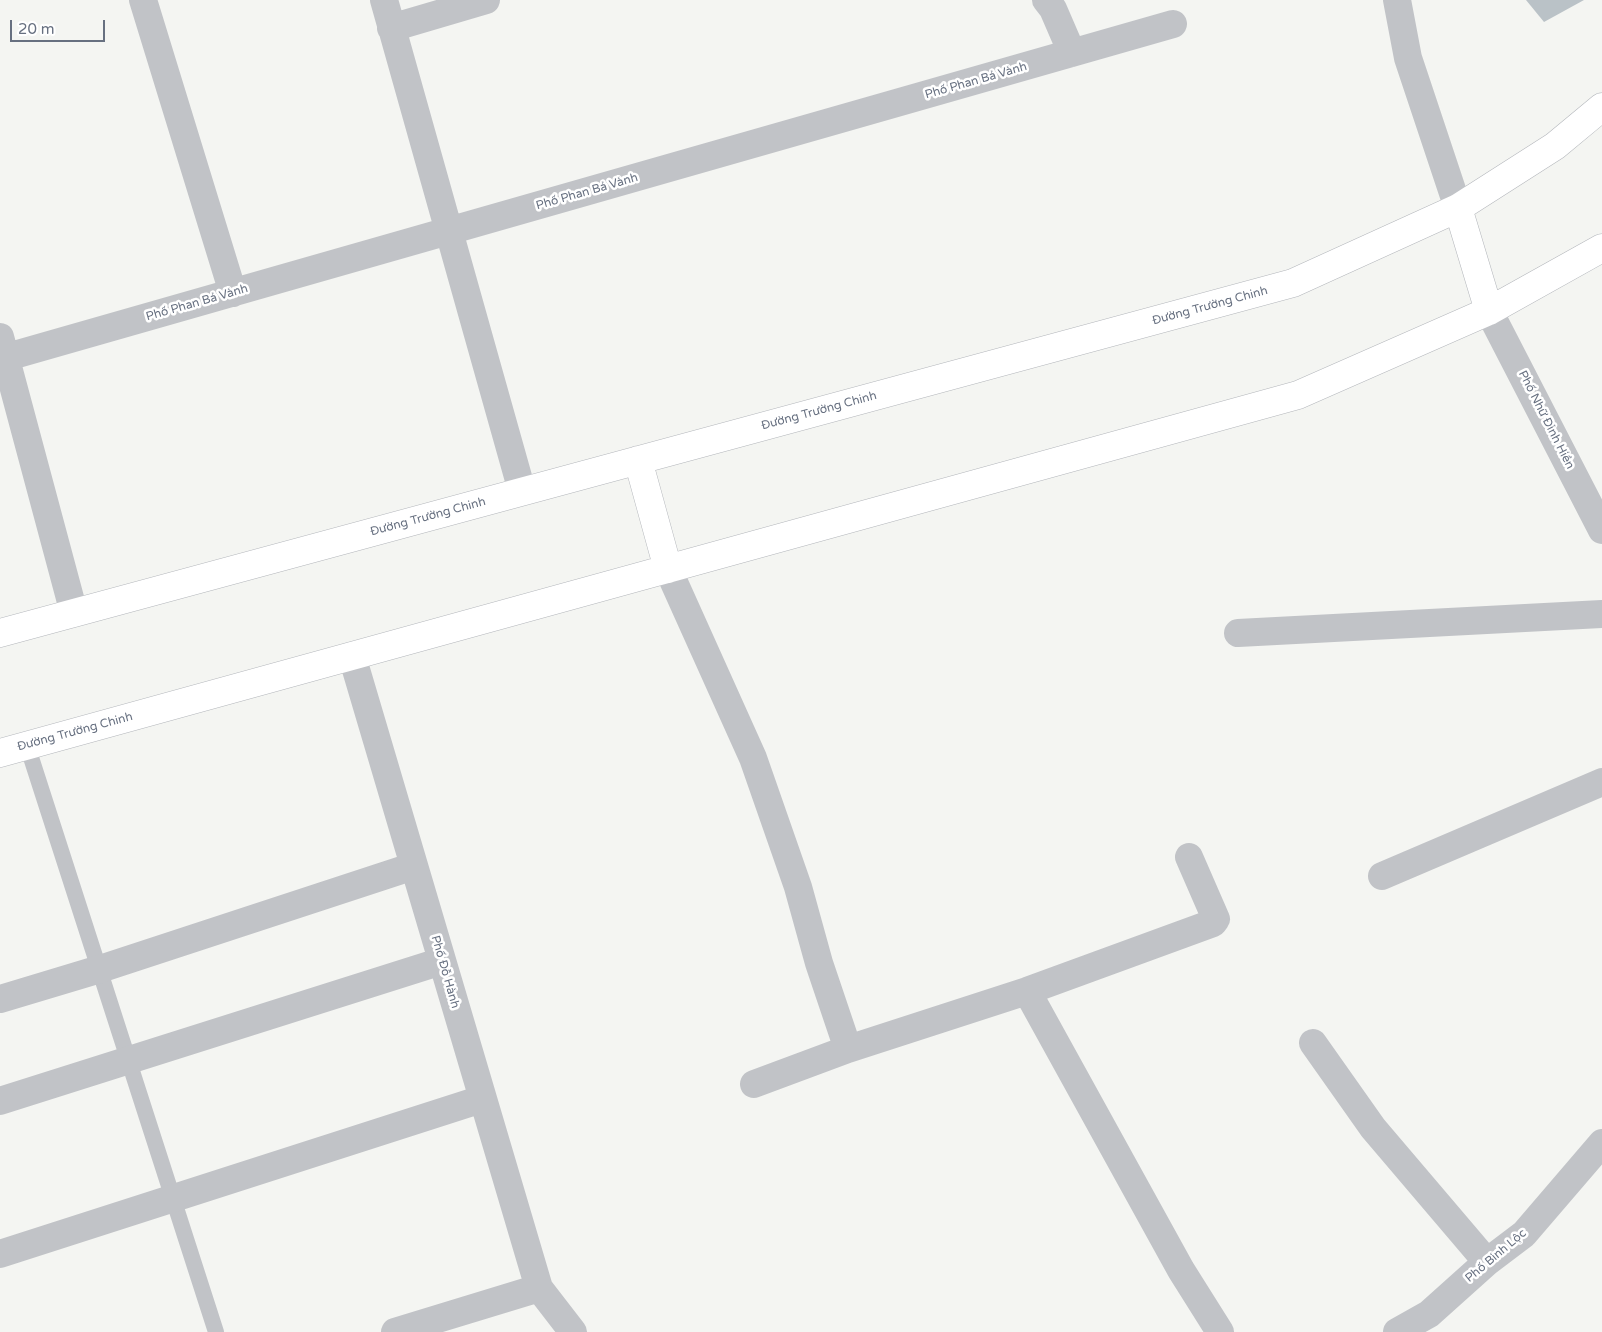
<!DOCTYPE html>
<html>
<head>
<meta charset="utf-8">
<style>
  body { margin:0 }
  #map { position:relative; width:1602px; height:1332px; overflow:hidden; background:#f4f5f2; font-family:"Varela Round",sans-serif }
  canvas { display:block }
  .scale { position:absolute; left:10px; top:20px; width:95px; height:22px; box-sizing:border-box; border:2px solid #677080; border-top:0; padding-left:6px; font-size:15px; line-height:18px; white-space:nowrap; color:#677080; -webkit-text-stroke:4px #fff; paint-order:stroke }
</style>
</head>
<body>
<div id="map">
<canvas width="1602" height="1332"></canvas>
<div class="scale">20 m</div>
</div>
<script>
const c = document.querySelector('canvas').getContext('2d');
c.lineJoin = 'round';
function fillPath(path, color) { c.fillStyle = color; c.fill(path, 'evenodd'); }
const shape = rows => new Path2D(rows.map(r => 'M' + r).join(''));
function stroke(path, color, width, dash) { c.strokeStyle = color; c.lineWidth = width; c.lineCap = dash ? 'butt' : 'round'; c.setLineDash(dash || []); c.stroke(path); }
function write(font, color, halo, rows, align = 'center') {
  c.font = font + ' "Varela Round",sans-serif'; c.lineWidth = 5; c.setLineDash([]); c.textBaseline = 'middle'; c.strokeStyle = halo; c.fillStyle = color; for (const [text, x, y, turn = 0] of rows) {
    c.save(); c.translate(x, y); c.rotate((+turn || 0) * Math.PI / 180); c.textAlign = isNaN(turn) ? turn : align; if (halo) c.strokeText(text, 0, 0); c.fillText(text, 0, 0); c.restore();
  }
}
fillPath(shape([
  [1526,0,1584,0,1544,22]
]), '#bac2c7');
const secondary = shape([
  [1458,208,1489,311],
  [638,460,668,569],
  [0,633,1293,283,1458,208,1555,146,1602,107],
  [0,753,1298,395,1489,311,1602,248]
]);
stroke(secondary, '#b3b6bb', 29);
stroke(shape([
  [27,745,216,1332]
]), '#c1c3c7', 16);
stroke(shape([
  [143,0,233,293],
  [384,0,522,491],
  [1046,0,1053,9,1072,53],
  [1397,0,1408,58,1458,208],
  [391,28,486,0],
  [1489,311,1602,530],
  [0,337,74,613],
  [0,359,1173,24],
  [668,569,753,758,798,887,819,963,848,1049,1027,991,1213,923,1216,919,1189,857],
  [1238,633,1602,614],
  [352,656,539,1288,573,1332],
  [1382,876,1602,782],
  [1027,991,1181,1270,1220,1332],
  [0,999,100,969,414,866],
  [1313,1043,1373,1128,1487,1262],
  [754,1084,848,1049],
  [0,1101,442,961],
  [0,1254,482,1099],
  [395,1332,539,1288],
  [1397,1332,1429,1314,1487,1262,1524,1234,1602,1143]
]), '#c1c3c7', 28);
stroke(secondary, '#fff', 28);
write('12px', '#677080', '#fff', [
  ["Phố Phan Bá Vành",976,81,-16],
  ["Phố Phan Bá Vành",587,192,-16],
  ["Phố Phan Bá Vành",197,303,-16],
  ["Đường Trường Chinh",1210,306,-15],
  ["Đường Trường Chinh",819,411,-15],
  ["Phố Nhữ Đình Hiền",1546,420,63],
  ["Đường Trường Chinh",428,517,-15],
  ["Đường Trường Chinh",75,732,-15],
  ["Phố Đỗ Hành",445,972,74],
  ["Phố Bình Lộc",1496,1256,-40]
]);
</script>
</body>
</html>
